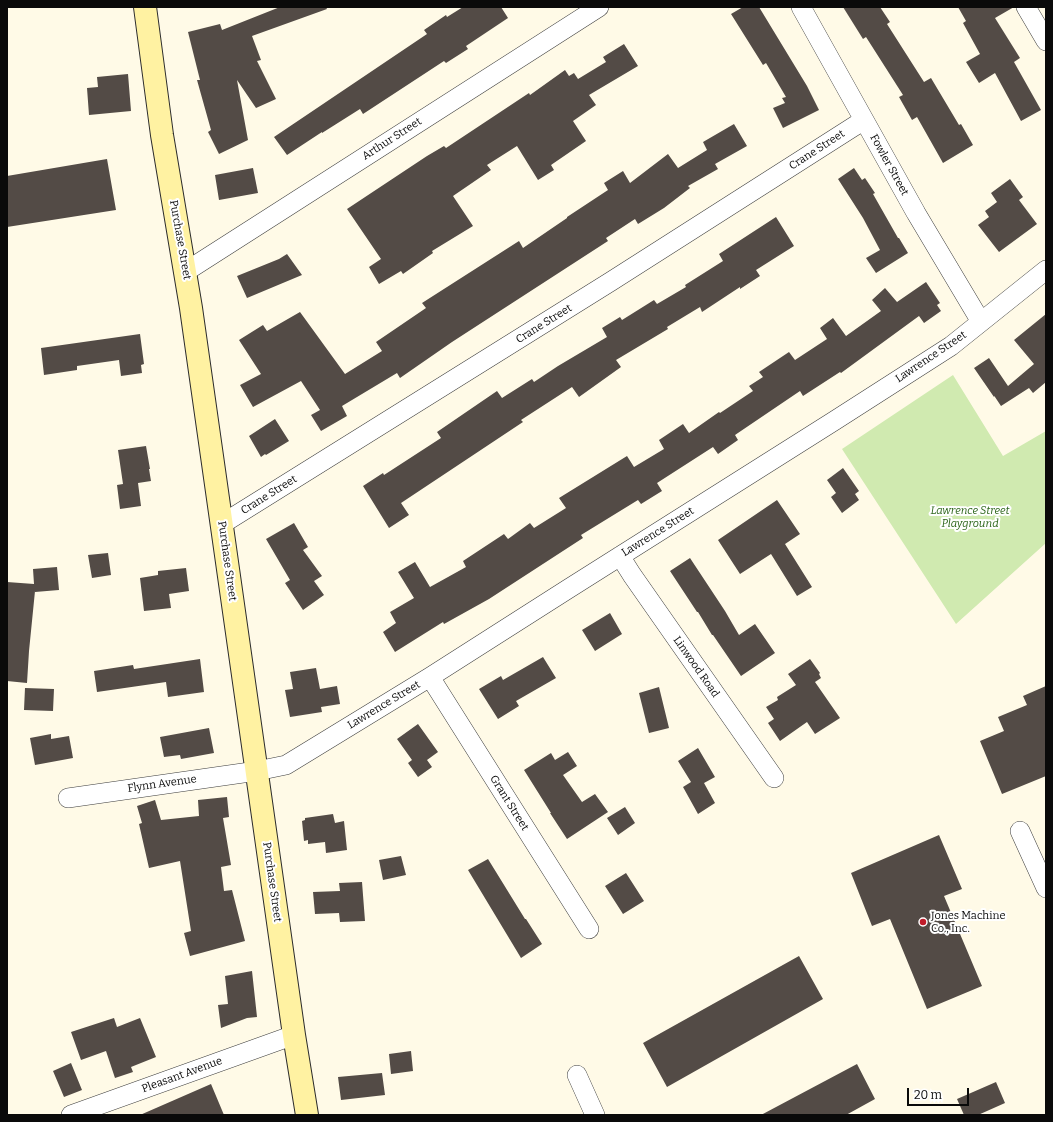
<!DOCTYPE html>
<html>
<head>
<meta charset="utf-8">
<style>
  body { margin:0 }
  #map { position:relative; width:1053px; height:1122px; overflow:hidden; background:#fffae7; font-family:Bitter,serif }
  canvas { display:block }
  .frame { position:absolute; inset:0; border:8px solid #0a0a0a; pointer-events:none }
  .scale { position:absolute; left:907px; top:1088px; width:62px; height:18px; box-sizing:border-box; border:2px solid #0a0a0a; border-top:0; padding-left:5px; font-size:12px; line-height:14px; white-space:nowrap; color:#0a0a0a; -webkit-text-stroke:3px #fff; paint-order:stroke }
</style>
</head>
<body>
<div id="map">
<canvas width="1053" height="1122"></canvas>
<div class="frame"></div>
<div class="scale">20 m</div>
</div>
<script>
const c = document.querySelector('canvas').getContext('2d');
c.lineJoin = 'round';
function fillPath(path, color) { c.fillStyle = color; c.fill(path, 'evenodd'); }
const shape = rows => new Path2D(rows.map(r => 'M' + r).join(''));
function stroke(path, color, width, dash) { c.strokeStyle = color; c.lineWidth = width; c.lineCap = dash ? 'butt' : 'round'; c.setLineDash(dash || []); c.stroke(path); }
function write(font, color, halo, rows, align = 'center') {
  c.font = font + ' Bitter,serif'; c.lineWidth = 4; c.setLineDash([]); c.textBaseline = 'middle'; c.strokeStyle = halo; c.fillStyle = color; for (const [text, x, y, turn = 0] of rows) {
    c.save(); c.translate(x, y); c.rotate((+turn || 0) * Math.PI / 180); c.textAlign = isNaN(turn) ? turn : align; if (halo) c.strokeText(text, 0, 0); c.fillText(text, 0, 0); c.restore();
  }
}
fillPath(shape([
  [953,375,1003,456,1046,431,1046,543,956,624,842,449]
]), '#d0eab0');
fillPath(shape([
  [280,7,326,7,327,9,252,36,261,60,257,61,276,99,256,108,237,80,248,140,219,154,208,132,211,130,197,80,200,80,188,32,220,24,222,30],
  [463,7,501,7,508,18,466,46,468,49,446,63,444,61,363,114,360,109,322,133,322,132,287,155,274,137,427,34,424,30,446,15,447,17],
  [743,7,759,7,807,86,819,110,783,128,773,108,785,103,782,98,786,97,766,63,763,65,731,14],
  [843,7,880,7,890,22,887,24,924,82,931,78,959,125,961,124,973,145,943,163,917,117,912,120,899,97,903,95,866,37,863,39],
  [958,7,1014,7,995,18,1020,58,1014,62,1041,110,1021,121,995,73,979,83,966,62,980,54,963,23,966,21],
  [624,44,638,66,589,95,596,105,573,121,586,141,551,165,554,170,538,180,517,146,487,165,491,170,453,196,473,226,432,251,433,253,403,274,401,271,379,284,369,267,381,259,347,209,427,156,444,146,446,148,529,93,530,95,565,70,569,76,574,73,578,79,606,62,603,57],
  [128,74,131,111,89,115,87,88,98,87,97,77],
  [734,124,747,146,715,164,718,169,688,186,690,188,664,208,638,224,635,219,606,238,608,241,452,342,400,378,397,373,342,406,347,416,321,431,311,415,320,410,301,381,253,407,240,385,261,374,239,340,263,325,267,331,300,312,345,374,382,351,376,342,426,308,422,303,519,241,523,248,567,218,567,217,608,190,604,183,623,171,630,183,668,154,678,168,707,150,703,142],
  [107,159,116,210,7,227,7,176],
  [253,168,258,193,219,200,215,175],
  [854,168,862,180,865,178,875,193,873,194,898,238,899,238,908,253,876,273,866,258,880,250,863,218,838,179],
  [1010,179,1023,197,1019,200,1037,224,999,252,978,225,989,217,985,211,997,202,991,193],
  [776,217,794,246,756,270,760,276,740,289,740,287,702,312,700,307,667,327,668,329,616,360,621,367,579,397,572,387,521,420,523,422,401,503,409,515,389,528,363,486,383,473,384,475,441,438,437,432,497,391,502,398,532,379,534,382,558,366,607,337,602,328,620,317,622,320,654,300,657,304,686,287,685,285,723,261,719,254],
  [287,254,302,275,247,298,237,276,279,259],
  [926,282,940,303,937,305,941,311,924,323,919,316,841,373,840,372,803,396,800,391,735,435,738,440,718,454,713,447,657,483,662,491,641,504,638,500,581,535,583,538,489,599,444,624,443,622,395,652,383,632,396,623,390,612,414,598,398,572,415,562,430,587,466,567,463,561,504,534,508,539,530,523,534,528,566,508,559,498,627,456,634,467,664,449,659,440,683,424,689,433,719,412,720,413,753,391,749,386,763,377,759,372,789,352,795,360,827,339,820,328,833,318,846,336,881,311,872,300,885,288,897,302],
  [1046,314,1046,382,1033,393,1029,388,1001,406,995,397,995,396,994,397,974,368,989,358,1008,386,1034,364,1014,340],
  [140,334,144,364,141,365,142,373,121,376,119,360,77,366,77,370,44,375,41,348],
  [275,419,289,441,266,455,265,454,261,457,249,436],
  [146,446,150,469,149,469,151,481,138,483,141,506,120,509,117,485,123,484,118,450],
  [843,468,859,491,855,494,859,500,842,513,831,497,836,493,827,480],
  [777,500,800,534,785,544,812,587,797,596,771,554,740,574,718,540],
  [294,523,308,547,303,550,322,576,314,581,324,595,303,610,285,583,290,580,266,539],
  [108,553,111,575,92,578,88,555],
  [690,558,725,611,739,635,755,624,775,653,741,676,713,635,712,635,698,612,697,612,670,571],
  [57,567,59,590,35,592,35,591,29,651,27,683,7,681,7,582,34,584,33,569],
  [186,568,189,591,169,594,171,608,144,611,140,578,158,575,158,571],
  [610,613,622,634,595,651,582,630],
  [543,657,556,678,516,701,519,706,498,719,479,689,501,676,503,680],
  [200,659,204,692,168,697,166,682,97,692,94,671,133,665,134,669],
  [810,659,820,673,819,674,821,678,815,682,840,718,815,734,807,722,780,741,768,723,774,719,766,707,778,700,777,697,796,685,788,674],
  [316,668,320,689,337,686,340,704,321,707,322,712,290,717,285,690,293,689,290,672],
  [1046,686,1046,776,1002,794,980,741,1004,731,998,717,1027,705,1023,696],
  [659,687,669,728,649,733,639,693],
  [25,688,54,689,53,711,24,710],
  [418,724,438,752,427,760,432,767,418,777,408,763,412,760,397,739],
  [209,728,214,753,181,759,180,755,164,757,160,737],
  [51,734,51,739,69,736,73,758,35,765,30,738],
  [698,748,715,777,704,783,715,803,698,814,683,787,691,782,678,761],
  [568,752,577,766,563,775,582,802,595,794,608,812,567,839,550,813,551,813,524,770,551,753,555,760],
  [227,797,229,817,223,818,231,865,221,867,224,891,232,890,245,941,190,956,184,933,191,931,180,861,149,868,139,824,142,823,137,806,155,800,161,820,199,816,198,800],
  [625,807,635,823,618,835,607,818],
  [333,814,335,823,344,821,347,850,326,853,325,842,308,844,308,840,304,841,302,821,305,820,305,818],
  [939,835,962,889,944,896,982,986,927,1009,890,919,872,926,851,873],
  [401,856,406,875,383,880,379,860],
  [488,859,525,919,526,919,542,944,521,958,468,870],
  [626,873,644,901,623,914,605,886],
  [362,882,365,921,340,922,339,913,315,914,313,892,340,891,339,883],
  [799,956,823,999,667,1087,643,1043],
  [252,971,257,1017,247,1018,221,1028,218,1005,228,1004,225,976],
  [114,1018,117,1027,140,1018,156,1057,131,1067,133,1072,115,1078,106,1051,81,1060,71,1032],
  [411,1051,413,1071,391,1074,389,1054],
  [71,1063,82,1090,64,1097,53,1071],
  [857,1064,875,1099,846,1115,761,1115],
  [382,1073,385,1095,341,1100,338,1077],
  [996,1082,1005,1103,978,1115,964,1115,957,1099],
  [211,1084,224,1115,140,1115]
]), '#534b46');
const street = shape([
  [801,7,916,213,981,322],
  [1026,7,1046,41],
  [185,272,599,7],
  [222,524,610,282,864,120],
  [620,556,632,575,774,778],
  [430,677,589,929],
  [68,798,257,771,286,765,430,677,568,589,834,421,951,346,1046,270],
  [1020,831,1046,888],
  [577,1075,595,1115],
  [71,1115,294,1035]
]);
const secondary = shape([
  [145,7,162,135,191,308,294,1035,307,1115]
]);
stroke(street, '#3d3d3d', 20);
stroke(secondary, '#2c2c2c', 24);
stroke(street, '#fff', 19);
stroke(secondary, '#fff2a2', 22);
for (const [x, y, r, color] of [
  [923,922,4,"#c01c2a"]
]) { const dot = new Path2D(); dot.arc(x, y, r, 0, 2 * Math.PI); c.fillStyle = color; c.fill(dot); stroke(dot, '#fff', 1.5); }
write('11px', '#0a0a0a', '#fff', [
  ["Arthur Street",392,139,-33],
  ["Crane Street",817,150,-33],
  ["Fowler Street",889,165,61],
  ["Purchase Street",180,240,80],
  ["Crane Street",544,324,-32],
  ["Lawrence Street",931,357,-34],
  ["Crane Street",269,495,-32],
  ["Lawrence Street",658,532,-32],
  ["Purchase Street",227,561,82],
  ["Linwood Road",696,667,55],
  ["Lawrence Street",384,705,-31],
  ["Flynn Avenue",162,784,-8],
  ["Grant Street",509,803,58],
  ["Purchase Street",272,882,82],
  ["Pleasant Avenue",182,1075,-20]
]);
write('italic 11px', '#2b6419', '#fff', [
  ["Lawrence Street",970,511],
  ["Playground",970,524]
]);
write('11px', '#0a0a0a', '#fff', [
  ["Jones Machine",931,916],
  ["Co., Inc.",931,929]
], 'left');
</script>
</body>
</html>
